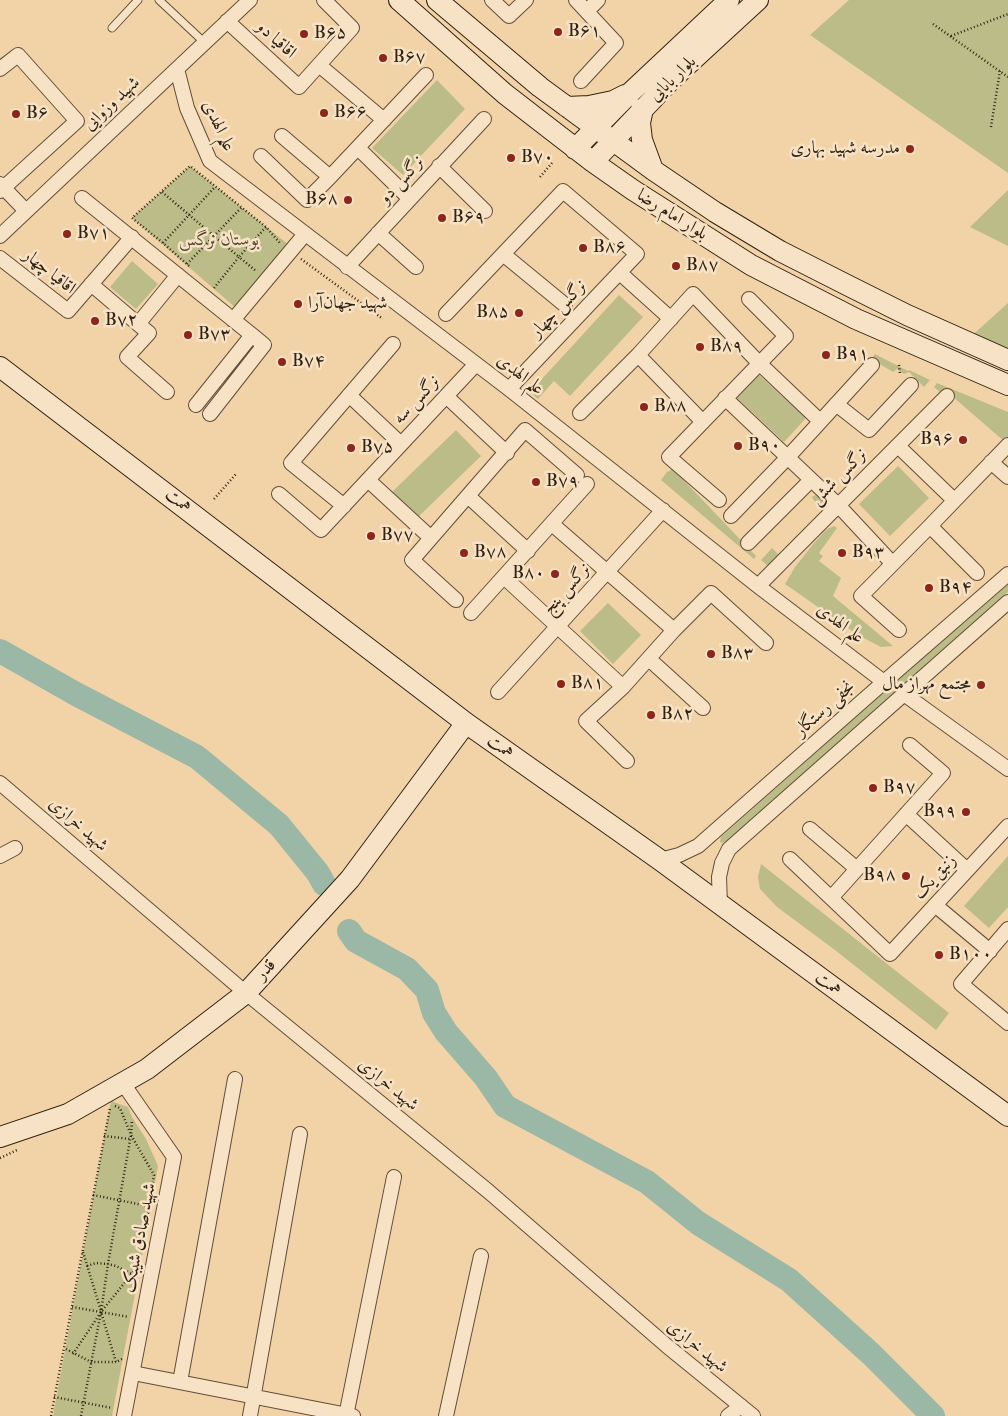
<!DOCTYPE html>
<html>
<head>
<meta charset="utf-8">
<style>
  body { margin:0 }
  canvas { display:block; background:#f2d3a7 }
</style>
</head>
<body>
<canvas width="1008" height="1416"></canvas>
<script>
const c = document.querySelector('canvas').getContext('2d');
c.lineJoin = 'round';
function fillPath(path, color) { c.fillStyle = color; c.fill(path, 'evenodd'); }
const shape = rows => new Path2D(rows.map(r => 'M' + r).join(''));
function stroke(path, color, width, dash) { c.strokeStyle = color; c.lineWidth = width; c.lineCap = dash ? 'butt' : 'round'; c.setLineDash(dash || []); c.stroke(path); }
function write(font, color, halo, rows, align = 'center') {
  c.font = font + ' "IM FELL French Canon",Amiri,serif'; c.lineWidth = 5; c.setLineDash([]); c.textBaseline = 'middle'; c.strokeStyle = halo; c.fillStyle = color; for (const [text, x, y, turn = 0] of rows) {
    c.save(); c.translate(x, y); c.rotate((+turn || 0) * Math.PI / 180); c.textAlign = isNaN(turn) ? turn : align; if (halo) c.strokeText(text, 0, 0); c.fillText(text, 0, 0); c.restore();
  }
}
fillPath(shape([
  [849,0,1008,0,1008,173,810,35],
  [437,80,465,109,403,175,372,148],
  [190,166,289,245,236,308,132,218],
  [1008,190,1008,246,970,227],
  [132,261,158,284,136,309,110,287],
  [619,295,643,317,570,396,554,381,538,399,530,392],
  [1008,303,1008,348,972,335,977,331],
  [875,354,908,371,909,370,930,380,924,387,909,372,904,374,897,369,893,372,871,359],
  [759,375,806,418,784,442,737,398],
  [937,383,1008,412,1008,438,1005,442,945,390,940,392,934,387],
  [456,430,481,456,416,519,391,493],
  [898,466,929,498,890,536,859,504],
  [673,469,756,556,754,559,661,480,667,472],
  [817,494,827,503,828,507,824,512,813,499,812,497],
  [834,526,837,528,819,553,823,556,819,561,841,578,833,596,893,646,881,647,858,635,785,584,795,567,814,543,827,529],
  [772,548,780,556,770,568,761,560],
  [1008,582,1008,592,727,841,721,843,720,841,721,837],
  [608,603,641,635,613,664,580,631],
  [1008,856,1008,907,989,928,964,906],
  [761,864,949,1013,936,1030,835,950,777,907,760,889,758,877],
  [111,1101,128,1107,132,1117,146,1139,158,1166,141,1262,112,1416,53,1416]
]), '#bbbc87');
stroke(shape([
  [0,651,76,694,197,757,279,825,318,873,324,884],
  [349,931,356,941,407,969,427,990,434,1013,446,1032,486,1078,505,1106,647,1182,698,1223,789,1280,871,1354,933,1416]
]), '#9bb8a6', 24);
const lane = shape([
  [159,0,205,43],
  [112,28,138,0]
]);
const street = shape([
  [492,0,509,16,526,0],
  [576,0,616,43,581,81],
  [587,11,598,0],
  [227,21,299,87,352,28,324,0],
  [319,65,384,120],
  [0,69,18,55,77,121,0,191],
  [177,69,187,108,210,161,509,389,758,586,884,682],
  [282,136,330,177,426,75],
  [358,148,410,199],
  [261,156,307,200,330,177],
  [439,166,485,211],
  [0,184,26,211],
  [82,198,252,335,196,405],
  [378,233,416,267],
  [0,236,250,0],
  [503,254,565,305],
  [0,258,68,311,132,237],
  [347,267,484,119],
  [620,273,671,319],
  [91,284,138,324,178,275],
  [446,314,563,191,637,254,509,389],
  [233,320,305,234],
  [138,324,149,333,127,357,167,392],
  [638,355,703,422],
  [349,395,401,444],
  [446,396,507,453],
  [725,398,838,505,892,563],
  [836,404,869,430,911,385],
  [580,413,638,355,693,294,759,363,820,421],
  [210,414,264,345,252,335],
  [898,446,954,500],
  [991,462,1008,477],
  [368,480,431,538],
  [279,494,321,530,476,364],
  [468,496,528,551],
  [719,500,669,457,786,336,749,299],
  [344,506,291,463,393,344],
  [731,516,788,457,872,365],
  [552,524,674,630],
  [930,526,977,573],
  [748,543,811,480],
  [504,577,623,687],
  [758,586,947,396],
  [456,600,412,560,525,430,577,475],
  [471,613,587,484],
  [899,630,861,596,930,526,1008,445],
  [649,659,703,708],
  [498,692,663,510],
  [904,694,1008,769],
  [627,761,586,721,623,687,674,630,711,593,766,643],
  [0,783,246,993,488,1191,667,1346,753,1416],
  [906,814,967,870],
  [810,829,857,869],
  [0,856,15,848],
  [790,859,890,954,1008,826],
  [660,860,679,855,698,846,884,682,1008,574],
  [831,898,943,773,910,745],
  [720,905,719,877,722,863,729,849,1008,602],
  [935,905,990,951],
  [1008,929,961,984,1008,1023],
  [122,1082,174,1157,124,1416],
  [133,1373,353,1416],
  [180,1382,235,1079],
  [250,1416,300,1134],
  [346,1416,394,1177],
  [446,1416,481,1256],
  [728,1416,741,1406]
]);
const secondary = shape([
  [399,0,505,94,593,162,633,190,751,265,856,319,1008,385],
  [437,0,540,87,653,170,715,212,780,251,847,285,907,315,1008,360],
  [567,107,589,106,613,101,625,95],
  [641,109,643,109,640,123,642,140,653,170],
  [575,149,631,92,729,0],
  [593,162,670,81,758,0],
  [0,367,466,723,660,860,1008,1116],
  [0,1137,68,1114,147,1069,246,993,350,879,466,723]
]);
stroke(lane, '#614e38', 9);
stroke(street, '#614e38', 16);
stroke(secondary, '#312213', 22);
stroke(shape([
  [933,24,1008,77],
  [951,36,1008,14],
  [991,127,1000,71],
  [540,177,552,163],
  [162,192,239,257,266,227],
  [163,243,215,187],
  [301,259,383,319],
  [187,264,241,208],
  [189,266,163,243,132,218,190,166,266,227,280,243],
  [214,288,239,257,256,271],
  [899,365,900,374],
  [214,499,236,474],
  [115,1106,120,1108,131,1135,154,1175,146,1225],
  [104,1136,130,1139],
  [0,1158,17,1150],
  [93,1195,148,1206],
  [83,1252,101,1311],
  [87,1266,96,1263,108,1264,116,1266,132,1274],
  [72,1307,101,1312],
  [66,1349,91,1362,116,1362],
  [73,1354,101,1312,139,1265],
  [122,1359,116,1362,101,1312,129,1317],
  [54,1397,112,1408],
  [51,1416,110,1108],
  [81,1416,101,1312,108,1264,131,1135,132,1120]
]), '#312213', 2.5, [1, 2.5]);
stroke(lane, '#f7e2c6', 7);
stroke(street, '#f7e2c6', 14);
stroke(secondary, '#f7e2c6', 20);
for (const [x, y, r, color] of [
  [558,32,5,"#8f2418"],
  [304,34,5,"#8f2418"],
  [383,58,5,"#8f2418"],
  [324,113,5,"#8f2418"],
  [16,114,5,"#8f2418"],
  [910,149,5,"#8f2418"],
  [511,158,5,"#8f2418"],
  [348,200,5,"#8f2418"],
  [442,218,5,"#8f2418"],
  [67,234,5,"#8f2418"],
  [583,248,5,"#8f2418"],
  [676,266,5,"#8f2418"],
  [298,304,5,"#8f2418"],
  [519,313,5,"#8f2418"],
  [95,321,5,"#8f2418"],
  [188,335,5,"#8f2418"],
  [700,347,5,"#8f2418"],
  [826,355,5,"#8f2418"],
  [282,362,5,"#8f2418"],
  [644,407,5,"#8f2418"],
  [963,440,5,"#8f2418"],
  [738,446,5,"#8f2418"],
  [351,448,5,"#8f2418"],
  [536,482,5,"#8f2418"],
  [371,536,5,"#8f2418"],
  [464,553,5,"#8f2418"],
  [842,553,5,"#8f2418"],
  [555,574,5,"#8f2418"],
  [929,588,5,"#8f2418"],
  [711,654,5,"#8f2418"],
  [561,684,5,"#8f2418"],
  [981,685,5,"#8f2418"],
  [651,715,5,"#8f2418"],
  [873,788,5,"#8f2418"],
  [966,812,5,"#8f2418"],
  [906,876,5,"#8f2418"],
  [939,955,5,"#8f2418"]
]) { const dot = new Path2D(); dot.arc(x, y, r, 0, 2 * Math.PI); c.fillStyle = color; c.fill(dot); stroke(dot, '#f7e2c6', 2); }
write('18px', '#312213', '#f7e2c6', [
  ["B۶۱",568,32],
  ["B۶۵",314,34],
  ["B۶۷",393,58],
  ["B۶۶",334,113],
  ["B۶",26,114],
  ["مدرسه شهید بهاری",900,149,"right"],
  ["B۷۰",521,158],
  ["B۶۸",338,200,"right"],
  ["B۶۹",452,218],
  ["B۷۱",77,234],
  ["B۸۶",593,248],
  ["B۸۷",686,266],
  ["شهید جهان‌آرا",308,304],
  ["B۸۵",509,313,"right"],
  ["B۷۲",105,321],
  ["B۷۳",198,335],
  ["B۸۹",710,347],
  ["B۹۱",836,355],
  ["B۷۴",292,362],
  ["B۸۸",654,407],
  ["B۹۶",953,440,"right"],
  ["B۹۰",748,446],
  ["B۷۵",361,448],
  ["B۷۹",546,482],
  ["B۷۷",381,536],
  ["B۷۸",474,553],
  ["B۹۳",852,553],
  ["B۸۰",545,574,"right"],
  ["B۹۴",939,588],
  ["B۸۳",721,654],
  ["B۸۱",571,684],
  ["مجتمع مهراز مال",971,685,"right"],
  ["B۸۲",661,715],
  ["B۹۷",883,788],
  ["B۹۹",956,812,"right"],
  ["B۹۸",896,876,"right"],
  ["B۱۰۰",949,955]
], 'left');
write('18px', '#312213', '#f7e2c6', [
  ["اقاقیا دو",276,40,42],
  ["بلوار بابایی",673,79,-44],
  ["شهید وزوایی",112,104,-43],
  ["علم الهدی",218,126,65],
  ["نرگس دو",402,180,-48],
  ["بلوار امام رضا",672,215,32],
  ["اقاقیا چهار",49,272,38],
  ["نرگس چهار",559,309,-46],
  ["علم الهدی",520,375,38],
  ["نرگس سه",417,400,-47],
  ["نرگس شش",839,477,-45],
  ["همت",178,501,38],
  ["نرگس پنج",567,589,-48],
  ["علم الهدی",840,624,37],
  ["نجفی رستگار",825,709,-42],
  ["همت",500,747,35],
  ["شهید خرازی",78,825,41],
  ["زنبق یک",935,877,-47],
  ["قدر",266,970,-47],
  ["همت",828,984,36],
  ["شهید خرازی",388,1085,39],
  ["شهید صادق شیبک",140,1238,-79],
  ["شهید خرازی",697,1347,39]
]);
write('italic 18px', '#544830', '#f7e2c6', [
  ["بوستان نرگس",219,241]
]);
</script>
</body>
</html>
